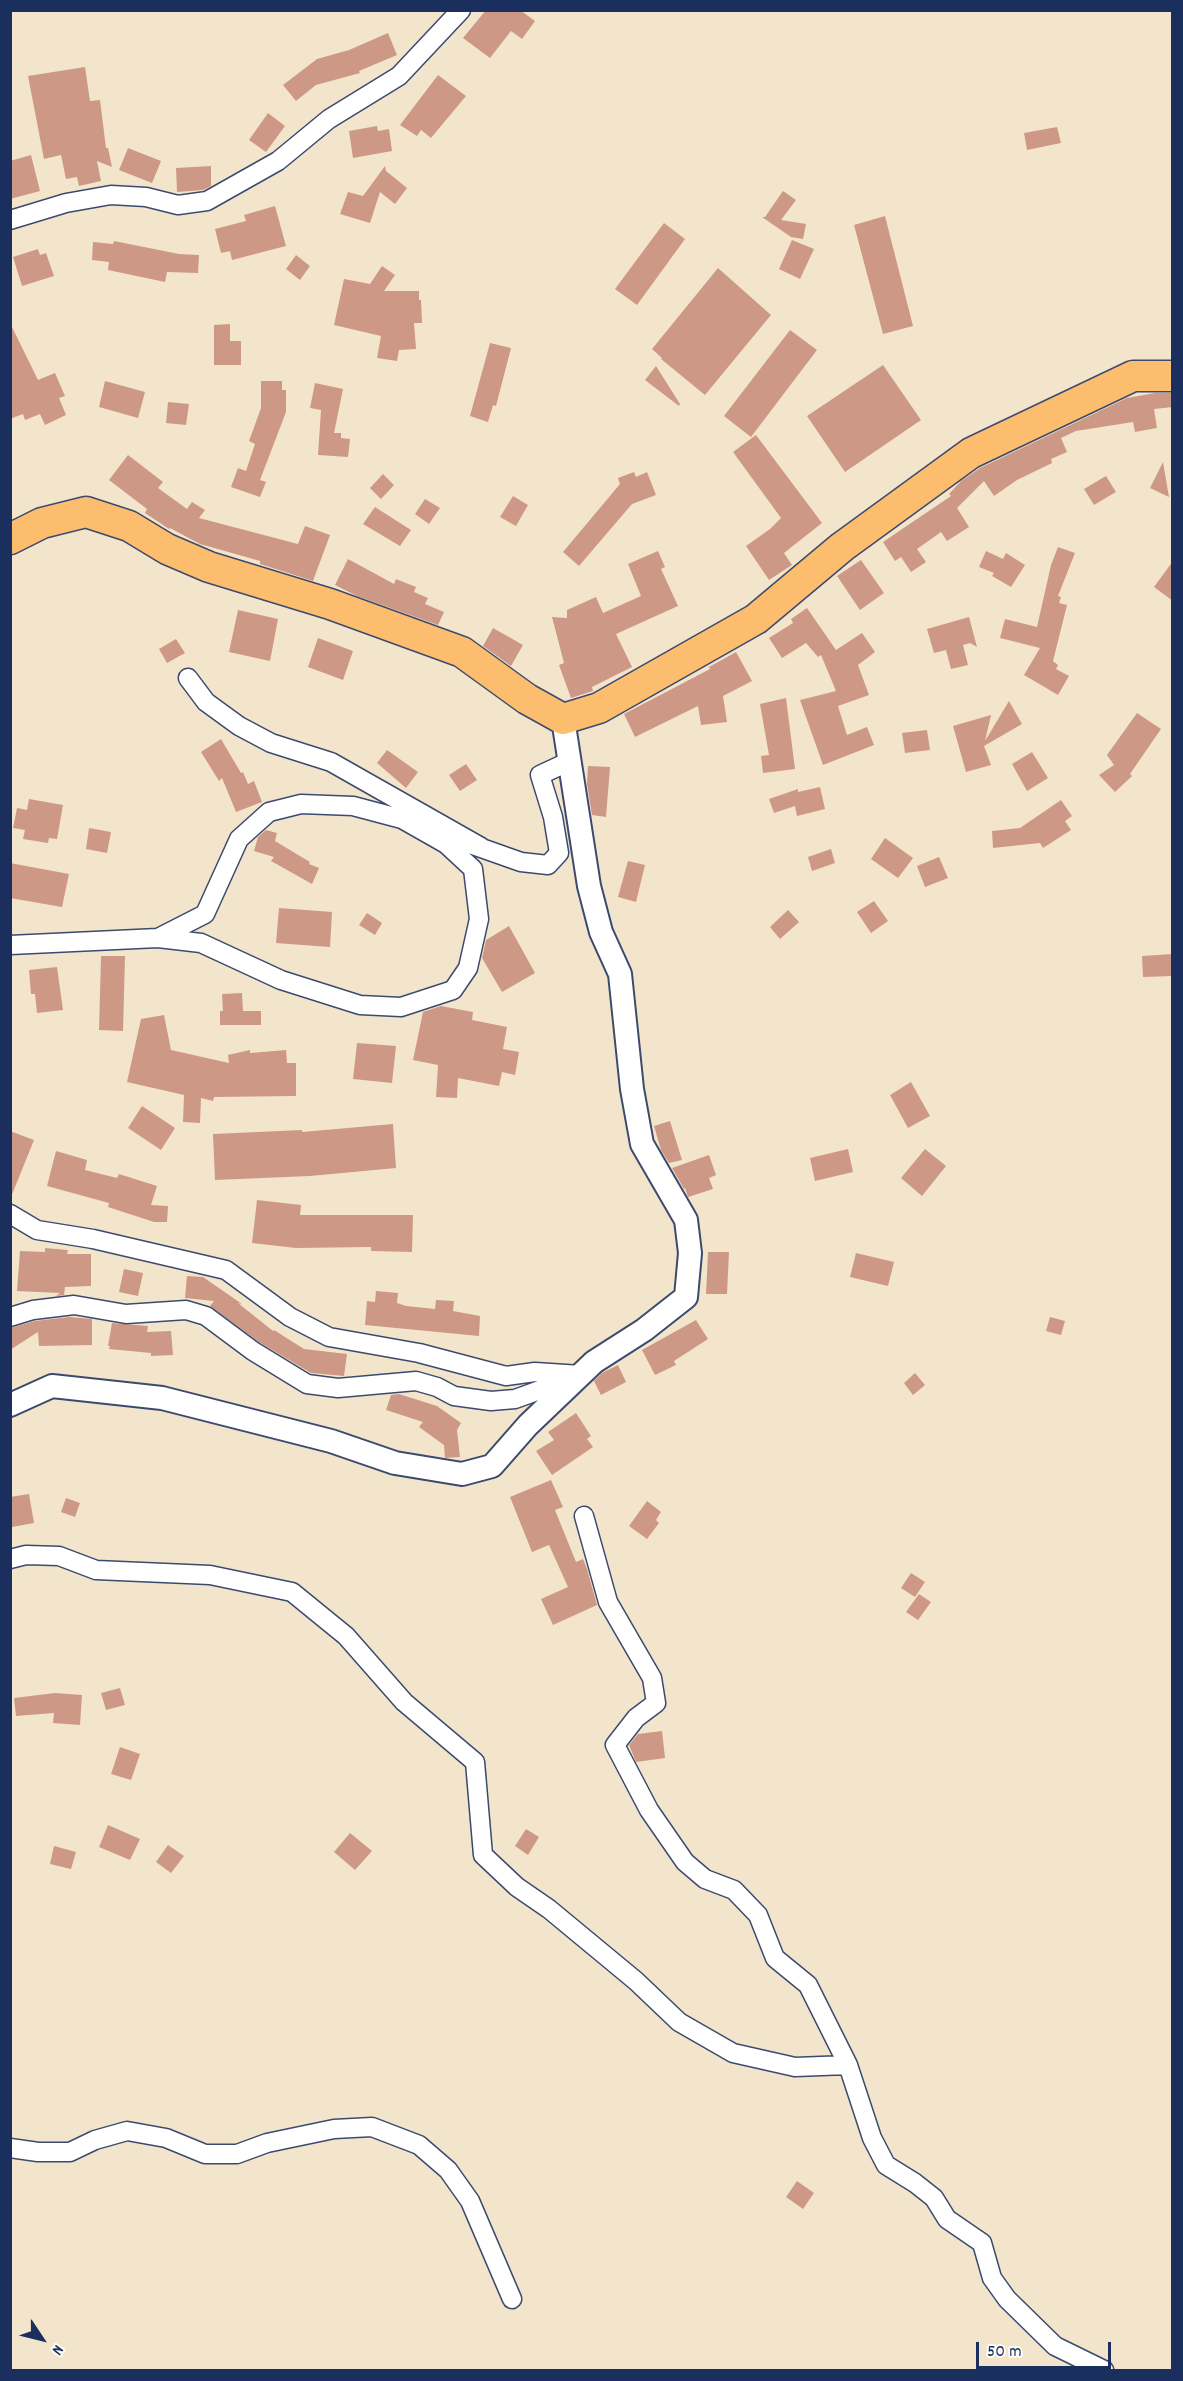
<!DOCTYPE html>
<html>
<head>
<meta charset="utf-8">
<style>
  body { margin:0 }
  #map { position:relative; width:1183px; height:2381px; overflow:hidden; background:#f3e5cb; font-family:Dekko,sans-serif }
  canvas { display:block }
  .frame { position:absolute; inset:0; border:12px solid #1b2f5e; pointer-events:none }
  .north { position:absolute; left:12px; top:2309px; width:60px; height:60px; -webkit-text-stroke:4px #fdfcf7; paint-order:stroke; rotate:125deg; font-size:16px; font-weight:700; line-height:24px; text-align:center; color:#1b2f5e }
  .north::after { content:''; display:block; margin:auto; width:21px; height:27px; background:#1b2f5e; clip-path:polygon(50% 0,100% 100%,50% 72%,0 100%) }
  .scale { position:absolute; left:976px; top:2342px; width:135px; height:27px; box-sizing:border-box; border:3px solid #1b2f5e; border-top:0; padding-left:8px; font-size:18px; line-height:21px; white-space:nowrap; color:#1b2f5e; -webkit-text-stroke:4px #fdfcf7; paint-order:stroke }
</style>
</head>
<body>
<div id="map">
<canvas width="1183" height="2381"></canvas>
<div class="frame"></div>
<div class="north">N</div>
<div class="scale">50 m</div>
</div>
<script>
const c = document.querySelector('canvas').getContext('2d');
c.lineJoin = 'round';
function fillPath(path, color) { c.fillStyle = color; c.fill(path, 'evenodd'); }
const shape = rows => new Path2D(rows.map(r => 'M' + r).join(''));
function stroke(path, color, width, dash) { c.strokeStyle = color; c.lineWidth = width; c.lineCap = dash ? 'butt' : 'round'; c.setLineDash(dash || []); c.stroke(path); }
fillPath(shape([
  [486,10,520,10,535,21,522,39,511,31,490,58,463,38],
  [388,33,397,55,359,71,360,73,316,85,296,101,283,85,317,59,349,50],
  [85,67,90,101,100,100,106,148,108,148,112,167,97,161,101,181,79,186,77,177,66,179,61,155,44,159,28,76],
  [438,75,466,96,431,138,421,130,417,136,400,125],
  [268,113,285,126,266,152,249,140],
  [377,126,378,131,389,129,392,151,353,158,349,131],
  [1057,127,1061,143,1027,150,1024,133],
  [128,148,161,161,152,183,119,170],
  [31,155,40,191,10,199,10,161],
  [211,166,211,186,203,190,177,192,176,168],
  [385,166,386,171,407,188,395,204,380,192,370,223,340,214,348,192,363,196],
  [783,191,796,200,781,220,806,224,803,239,791,237,762,217,765,217],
  [275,206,286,246,232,260,230,251,221,253,215,229,246,221,244,215],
  [885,216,913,326,883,334,854,225],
  [664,223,685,239,637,305,615,289],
  [792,240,814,249,800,279,779,269],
  [114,241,179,254,199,255,198,273,167,272,165,282,108,270,109,262,92,260,93,242,113,244],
  [38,249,40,255,46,253,54,276,22,286,13,257],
  [296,255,310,266,300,280,286,269],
  [382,266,395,275,384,291,419,291,419,300,421,300,422,323,414,323,416,349,399,350,397,361,377,358,381,336,334,325,344,279,370,284],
  [718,268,771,315,705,395,661,359,662,358,652,349],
  [10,323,38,380,55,373,65,396,59,398,66,415,45,425,40,414,25,420,23,414,10,419],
  [230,324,230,341,241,341,241,365,214,365,214,325],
  [790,330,817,350,751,437,724,416],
  [490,343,511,348,496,406,493,405,488,422,470,416],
  [883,365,921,420,845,472,807,416],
  [656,366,680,404,679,406,645,380],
  [105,381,145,392,138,418,99,407],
  [261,381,282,381,282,390,286,390,286,412,260,480,266,482,260,497,231,487,238,468,246,471,255,444,249,441,261,408],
  [315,383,343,389,334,433,341,433,341,438,350,439,348,457,318,455,321,410,310,408],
  [1155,393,1173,393,1173,407,1154,409,1157,428,1135,432,1133,422,1076,431,1061,438,1067,452,1051,459,1052,463,1017,480,994,496,984,481,957,508,969,527,947,541,941,532,917,549,926,562,911,572,901,557,895,561,883,542,951,496,949,494,961,481,980,468,1127,398],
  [168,402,189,404,186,425,166,423],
  [756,435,822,523,784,553,792,565,769,580,746,546,770,529,781,518,733,452],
  [128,455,163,482,158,488,187,509,192,502,205,510,199,518,298,544,305,526,330,535,313,581,260,564,260,561,200,544,170,528,169,529,145,513,147,509,109,480],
  [1163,462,1169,497,1150,488],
  [634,472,636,477,647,472,656,495,632,504,579,566,563,552,620,484,618,478],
  [383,474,394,485,381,499,370,488],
  [1106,476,1116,492,1094,505,1084,489],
  [513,496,528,505,516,526,500,517],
  [425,499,440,508,429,524,415,514],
  [375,507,411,530,400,546,363,524],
  [1058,547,1075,553,1058,596,1061,597,1059,603,1067,605,1053,661,1058,665,1056,669,1069,676,1058,695,1024,675,1040,648,1000,638,1005,619,1037,627,1051,565],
  [658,551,665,567,661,569,678,606,616,634,632,667,592,687,593,691,571,698,559,665,564,663,552,617,567,618,567,610,596,597,603,613,641,596,628,564],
  [986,551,1003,559,1006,553,1025,565,1011,587,992,576,994,573,979,567],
  [348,559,394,584,396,579,416,587,414,592,428,598,425,604,444,612,438,625,357,596,335,585],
  [861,560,884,593,860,610,837,576],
  [1173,561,1173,601,1154,587],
  [807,608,836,650,862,633,875,652,858,665,869,695,838,706,847,735,867,727,874,745,823,765,800,700,836,691,821,655,818,657,806,643,782,658,769,638,793,623,791,619],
  [238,610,278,619,270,661,229,652],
  [969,617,977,647,970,643,963,645,968,665,951,669,946,650,934,653,927,629],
  [493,628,523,645,511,666,483,646],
  [318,638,353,651,343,680,308,667],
  [176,639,185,653,167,663,159,649],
  [736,652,752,681,723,696,727,722,701,725,698,706,635,737,624,714,710,669,709,667],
  [786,698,795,769,763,773,761,756,769,755,760,704],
  [1009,701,1022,724,984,746,991,765,966,772,953,726,991,715,985,741],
  [1137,713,1161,729,1130,774,1132,776,1115,792,1099,775,1114,765,1107,755],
  [927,730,930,750,905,753,902,733],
  [221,739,241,773,243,772,248,784,254,781,262,802,236,812,222,778,219,781,201,752],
  [387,750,418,772,406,788,377,763],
  [1032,752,1048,778,1027,791,1012,764],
  [466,764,477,780,460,791,449,775],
  [588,766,610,767,606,817,592,815,587,784],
  [820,787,825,809,797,816,795,806,774,813,769,799,798,789,798,792],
  [29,799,63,805,57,839,49,838,48,843,23,839,25,830,13,828,17,808,27,810],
  [1061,800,1072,816,1065,821,1071,830,1043,848,1040,843,993,848,992,831,1020,828],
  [89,828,111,832,107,853,86,849],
  [266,830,277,833,275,841,310,862,309,864,319,868,312,884,271,861,274,857,254,851,258,837],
  [885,838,913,858,898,878,871,859],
  [831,849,835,863,812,871,808,857],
  [939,857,948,878,925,887,917,866],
  [628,861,645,865,636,902,618,897],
  [10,863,69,874,62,907,10,898],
  [874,901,888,921,871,933,857,912],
  [279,908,332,912,330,947,276,943],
  [788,910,799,922,780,939,770,927],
  [367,913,382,923,375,935,359,925],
  [509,926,535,973,502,992,482,958,486,940],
  [1173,954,1173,976,1143,977,1142,956],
  [101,956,125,956,123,1031,99,1030],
  [57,967,63,1010,37,1013,35,994,31,994,29,970],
  [242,993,243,1011,261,1011,261,1025,220,1025,220,1011,223,1011,222,994],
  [441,1006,473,1012,472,1020,507,1027,503,1049,519,1052,515,1075,502,1072,499,1086,458,1078,457,1098,436,1097,438,1065,413,1060,423,1012],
  [164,1015,171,1050,229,1063,228,1055,250,1050,250,1053,286,1050,287,1063,296,1063,296,1096,214,1097,213,1101,201,1098,200,1123,183,1122,184,1095,127,1082,141,1019],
  [357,1043,396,1046,392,1083,353,1079],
  [911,1082,930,1116,908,1128,890,1095],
  [142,1106,175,1128,161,1150,128,1128],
  [670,1121,682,1160,669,1163,661,1150,654,1126],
  [393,1124,396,1168,310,1176,215,1180,213,1134,302,1130,302,1132],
  [10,1131,34,1140,11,1197,10,1197],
  [848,1149,853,1172,815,1181,810,1158],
  [925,1149,946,1166,922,1196,901,1178],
  [56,1151,87,1160,85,1170,117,1178,119,1174,157,1186,151,1205,168,1206,167,1222,154,1222,108,1207,109,1203,47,1186],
  [709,1155,716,1175,709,1178,713,1189,688,1197,685,1188,684,1189,672,1168],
  [257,1200,301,1205,300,1215,413,1215,412,1252,371,1251,371,1247,296,1248,252,1243],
  [45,1248,68,1250,67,1254,91,1254,91,1286,65,1287,64,1295,56,1296,60,1293,17,1291,20,1251,45,1252],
  [708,1252,729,1252,727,1294,706,1294],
  [856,1253,894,1262,888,1286,850,1277],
  [124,1269,143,1273,138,1296,119,1292],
  [187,1276,203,1277,242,1304,238,1303,273,1331,274,1330,304,1349,347,1354,344,1376,311,1373,259,1342,210,1306,214,1301,185,1298],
  [376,1291,398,1293,397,1303,406,1306,435,1309,436,1300,454,1301,453,1311,480,1316,479,1336,365,1325,367,1301,375,1302],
  [69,1317,92,1319,92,1345,39,1346,38,1332,10,1350,10,1328,35,1321],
  [1050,1317,1065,1321,1061,1335,1046,1331],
  [696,1320,708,1339,674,1361,676,1365,655,1375,642,1350],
  [112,1323,148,1326,147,1332,171,1331,173,1355,151,1356,151,1353,109,1349,110,1346,108,1346],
  [618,1365,626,1382,601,1395,594,1381,602,1373],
  [915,1373,925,1385,913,1395,904,1383],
  [399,1394,437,1406,461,1423,457,1430,460,1457,445,1458,444,1445,419,1427,423,1422,386,1410,391,1395],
  [576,1413,591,1436,587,1439,593,1447,552,1475,536,1451,554,1440,548,1432],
  [551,1480,563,1507,555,1510,576,1562,583,1559,587,1569,597,1605,553,1625,541,1599,568,1587,549,1545,532,1552,510,1497],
  [29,1494,34,1523,12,1527,10,1497],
  [66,1498,80,1503,75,1517,61,1512],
  [647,1501,661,1512,656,1520,659,1523,647,1539,629,1526],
  [911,1573,925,1582,915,1597,901,1588],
  [919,1594,931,1602,918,1620,906,1612],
  [120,1688,125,1705,106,1710,101,1693],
  [55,1693,82,1695,80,1725,53,1723,54,1713,16,1716,14,1698],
  [662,1731,665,1758,636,1762,629,1745,638,1734],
  [120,1747,140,1754,131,1780,111,1774],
  [108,1825,140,1839,130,1860,99,1847],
  [526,1829,539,1837,528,1855,515,1846],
  [350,1833,372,1851,355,1870,334,1852],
  [168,1845,184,1856,171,1873,156,1862],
  [54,1846,76,1852,71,1869,50,1864],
  [797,2181,814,2193,803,2209,786,2197]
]), '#ce9887');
const minor = shape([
  [10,220,66,203,111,195,146,197,178,205,207,201,278,161,329,119,399,76,461,10],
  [188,678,206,702,239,726,271,743,331,762,481,847],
  [470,844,521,862,548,865,559,853,553,817,540,775,570,761],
  [10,945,158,938,201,943,281,980,360,1005,401,1007,453,990,468,968,479,919,473,869,446,844,402,819,353,806,301,804,269,812,239,839,205,914,158,938],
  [10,1214,37,1230,93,1239,226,1270,290,1317,329,1337,419,1353,506,1376,535,1372,581,1375],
  [10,1317,33,1310,74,1305,126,1314,186,1310,206,1316,253,1351,307,1384,338,1388,416,1381,437,1387,454,1396,491,1401,515,1399,573,1378],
  [584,1516,608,1602,652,1678,656,1703,636,1718,615,1745,649,1810,685,1862,705,1879,734,1890,758,1915,775,1958,808,1985,848,2065],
  [10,1559,26,1555,59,1556,96,1570,210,1575,292,1592,346,1636,404,1702,475,1762,483,1855,517,1887,549,1909,636,1981,679,2022,733,2053,795,2067,848,2065,872,2138,886,2165,915,2183,934,2198,947,2219,982,2243,992,2278,1007,2299,1055,2346,1104,2370],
  [10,2148,38,2152,70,2152,95,2140,127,2131,166,2138,205,2154,237,2154,267,2143,334,2129,372,2127,419,2145,448,2170,470,2201,512,2299]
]);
const tertiary = shape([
  [10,1405,52,1386,162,1398,331,1441,395,1463,462,1474,492,1466,528,1425,594,1362,644,1330,686,1297,690,1253,686,1220,642,1144,632,1089,620,974,601,932,589,886,563,719]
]);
const trunk = shape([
  [10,539,42,523,86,512,129,526,167,549,209,567,330,604,462,652,527,699,563,719,599,708,756,619,842,547,971,453,1133,376,1172,376]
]);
stroke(minor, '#3b4a6e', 21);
stroke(tertiary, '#3b4a6e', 26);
stroke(trunk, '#3b4a6e', 33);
stroke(minor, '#fff', 18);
stroke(tertiary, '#fff', 22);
stroke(trunk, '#fcbd6e', 30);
</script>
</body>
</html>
